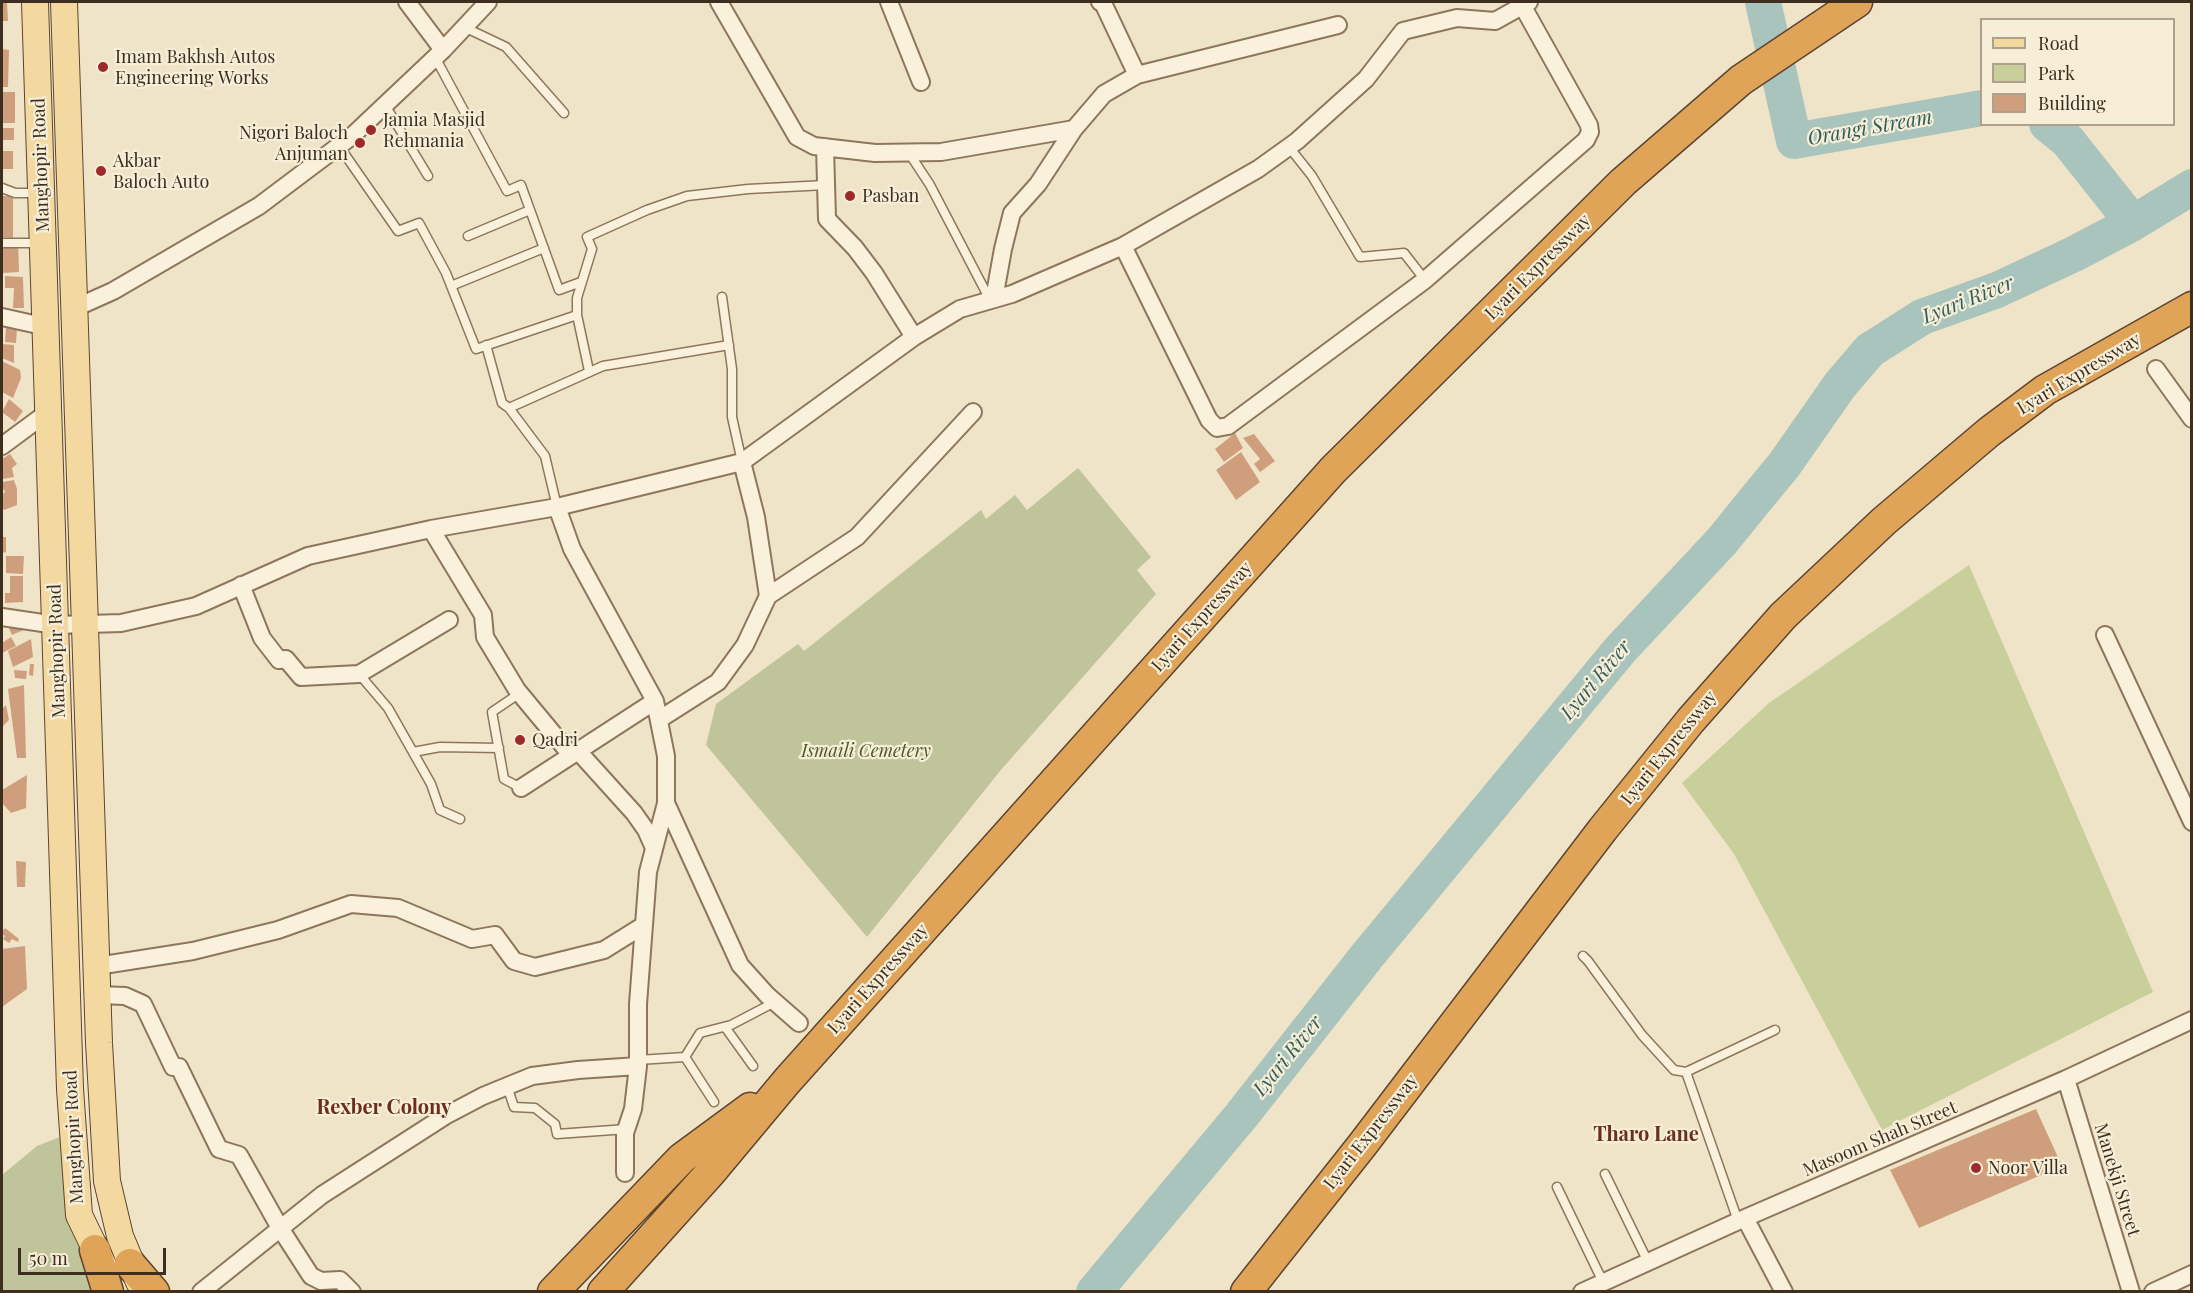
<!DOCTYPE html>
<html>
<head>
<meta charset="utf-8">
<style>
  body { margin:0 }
  #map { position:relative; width:2193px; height:1293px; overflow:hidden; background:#f0e4c8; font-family:"Playfair Display",serif }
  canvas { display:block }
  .frame { position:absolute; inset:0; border:3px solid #3d2e20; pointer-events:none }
  .legend { position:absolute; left:1980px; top:18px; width:195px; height:108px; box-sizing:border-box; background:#f7eed8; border:2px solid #ada18e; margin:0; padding:8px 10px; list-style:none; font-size:18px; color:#3d2e20 }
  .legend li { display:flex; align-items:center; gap:12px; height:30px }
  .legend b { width:30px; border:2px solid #ada18e }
  .scale { position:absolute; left:18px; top:1248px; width:148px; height:27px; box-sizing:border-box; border:3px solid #3d2e20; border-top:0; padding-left:8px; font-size:18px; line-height:21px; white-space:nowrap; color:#3d2e20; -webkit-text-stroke:4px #f7eed8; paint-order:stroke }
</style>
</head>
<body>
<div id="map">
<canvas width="2193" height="1293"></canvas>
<div class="frame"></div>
<ul class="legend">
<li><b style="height:8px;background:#f3d9a0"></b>Road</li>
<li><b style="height:16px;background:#c9cf9b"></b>Park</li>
<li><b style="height:16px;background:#cf9f7d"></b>Building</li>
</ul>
<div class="scale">50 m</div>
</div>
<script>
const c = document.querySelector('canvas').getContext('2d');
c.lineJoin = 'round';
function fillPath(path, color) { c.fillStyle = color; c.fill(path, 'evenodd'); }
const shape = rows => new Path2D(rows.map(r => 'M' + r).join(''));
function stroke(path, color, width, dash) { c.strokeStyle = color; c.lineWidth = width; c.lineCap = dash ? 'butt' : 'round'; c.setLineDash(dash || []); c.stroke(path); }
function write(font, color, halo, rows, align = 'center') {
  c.font = font + ' "Playfair Display",serif'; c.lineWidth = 4.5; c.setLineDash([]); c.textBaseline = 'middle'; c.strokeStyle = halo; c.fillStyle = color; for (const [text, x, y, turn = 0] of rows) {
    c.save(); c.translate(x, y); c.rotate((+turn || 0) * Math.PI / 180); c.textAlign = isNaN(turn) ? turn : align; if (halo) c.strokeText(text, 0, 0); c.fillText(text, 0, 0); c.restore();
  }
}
fillPath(shape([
  [1969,565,2153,992,1882,1130,1734,854,1682,783,1769,703]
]), '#c9cf9b');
fillPath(shape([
  [1078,468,1151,557,1137,570,1156,594,1000,771,867,937,706,745,716,704,798,644,804,651,981,510,986,519,1015,495,1027,510],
  [73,1132,107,1291,2,1292,2,1175,37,1146]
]), '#bfc49a');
stroke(shape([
  [1763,2,1794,141,1982,108],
  [2047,124,2068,141,2133,223],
  [1094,1292,1241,1116,1367,956,1620,650,1722,541,1756,499,1784,465,1840,385,1870,350,1922,317,1997,290,2074,254,2133,223,2192,187]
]), '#a9c4bc', 36);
fillPath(shape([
  [2,2,7,2,8,21,2,21],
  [2,49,9,50,8,87,2,87],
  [2,92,15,92,15,123,2,123],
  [3,128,14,128,14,140,3,140],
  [2,151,13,151,13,169,2,169],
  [2,196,13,196,13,238,2,237],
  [18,240,19,272,2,273,2,241],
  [5,276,23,277,24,308,13,308,14,288,5,288],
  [6,327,17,328,16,343,5,342],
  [2,344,14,345,14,363,2,358],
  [2,361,20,370,21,378,13,398,2,392],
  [9,399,23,411,15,422,2,412],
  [1235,433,1243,448,1224,462,1215,449],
  [1254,434,1275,461,1260,472,1254,464,1260,459,1243,438],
  [1241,452,1260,482,1236,500,1216,470],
  [10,454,17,464,12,468,14,477,3,479,2,459],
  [14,480,17,489,17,505,4,510,2,507,2,495,5,492,2,487,2,482],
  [2,537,6,537,6,552,2,553],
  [6,556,24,556,23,574,6,573],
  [10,576,23,576,23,602,5,603,5,593,10,593],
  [26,621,26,629,12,635,8,626],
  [11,637,16,646,2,653,2,643],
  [31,639,33,657,13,667,8,651],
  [30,664,34,664,33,676,29,675],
  [14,670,27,671,26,679,15,678],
  [24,685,26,758,17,758,8,689],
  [6,705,9,720,2,727,2,709],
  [27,775,26,808,11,813,2,803,2,790],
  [16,861,26,862,25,887,17,887],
  [5,928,19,939,18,942,12,939,9,943,3,939,5,936,2,934,2,932],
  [25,946,27,989,2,1007,2,949],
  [2036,1109,2062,1166,1919,1228,1890,1170]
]), '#cf9f7d');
const service = shape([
  [464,27,506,47,564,113],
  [435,57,507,191,521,185,559,290,581,282],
  [385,105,428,176],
  [339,146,398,231,419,223,446,273,476,349,577,315],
  [1289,147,1312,176,1360,257,1404,253,1425,280],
  [909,153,930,185,990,300],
  [2,188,15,193,39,193],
  [468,236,530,210],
  [2,243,41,243],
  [451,286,544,248],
  [722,297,732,369,732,417,742,462],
  [486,345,502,403,509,408,545,456,557,507],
  [589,371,577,315,577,298,592,249,587,237,647,210,687,196,748,189,826,185],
  [509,408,603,366,729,345],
  [359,674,388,708,431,784,440,810,460,819],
  [520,693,492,712,504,779,521,788],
  [413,752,440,747,499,748],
  [1583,956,1588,961,1642,1035,1674,1070,1686,1072],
  [725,1027,753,1066],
  [685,1057,714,1102],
  [638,1060,685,1057,700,1033,731,1025,775,1002],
  [507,1086,514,1107,535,1108,555,1124,557,1134,627,1129],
  [1605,1174,1648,1262],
  [1557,1187,1603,1282],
  [1738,1221,1686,1072,1775,1030]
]);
const minor = shape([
  [407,2,443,50],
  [719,2,797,137,814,146,875,153,941,152,1074,129],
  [889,2,921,82],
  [1137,75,1338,25],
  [825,147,827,219,855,248,874,273,914,337],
  [1123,246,1209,420,1217,428,1228,426,1425,280,1586,140,1590,132,1589,125,1522,5],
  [994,299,1003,249,1012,213,1038,184,1074,129,1104,94,1137,75,1103,3,1100,2],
  [75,308,113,291,259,206,352,136,443,50,488,2],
  [2,317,47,327],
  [2156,369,2192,419],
  [2,446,48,412],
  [557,507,572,549,655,701,666,756,666,803,648,872,638,1004,638,1066,633,1109,625,1133,625,1173],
  [431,529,483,615,485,637,517,690,571,755],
  [241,585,262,638,279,660,286,659,301,677,359,674,449,620],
  [768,596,857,537,973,412],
  [2,617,56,625,121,623,196,606,308,556,431,529,557,507,742,462,914,337,960,309,1012,294,1123,246,1258,169,1297,141,1366,79,1403,31,1457,18,1495,21,1529,2],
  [2105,635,2192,822],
  [660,719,718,682,745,645,768,596,756,517,742,462],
  [578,751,634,813,646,830,654,848],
  [521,788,655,701],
  [666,803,740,965,767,995,799,1023],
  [97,966,193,951,278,930,351,904,398,908,472,939,495,935,514,961,535,967,604,950,644,925],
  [98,995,125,996,143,1004,173,1067,179,1067,219,1149,239,1155,280,1228,311,1276,321,1281,340,1280,352,1292],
  [2066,1079,2131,1292],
  [1745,1218,1784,1292],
  [201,1292,322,1195,445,1116,483,1096,532,1076,578,1070,638,1066],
  [1582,1292,1745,1218,2066,1079,2192,1020],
  [2153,1292,2192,1274]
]);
const primary = shape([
  [35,2,70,1089,79,1215,104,1267],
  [64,2,99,1043,107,1181,120,1236,139,1282]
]);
const motorway = shape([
  [95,1250,108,1292],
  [130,1264,154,1292],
  [553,1292,682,1158,750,1108],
  [603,1292,711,1172,787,1081,1333,470,1623,182,1741,80,1857,2],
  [1246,1292,1363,1144,1603,829,1691,720,1783,616,1884,521,1989,432,2045,390,2192,307]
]);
stroke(service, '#8d765c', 11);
stroke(minor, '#8d765c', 20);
stroke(primary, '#5b4430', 28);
stroke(motorway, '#5b4430', 33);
stroke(service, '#faf1dc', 8);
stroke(minor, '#faf1dc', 16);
stroke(primary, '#f3d9a0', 26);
stroke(motorway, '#e0a458', 30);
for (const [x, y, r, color] of [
  [103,67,6,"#9e2a2b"],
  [371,130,6,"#9e2a2b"],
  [360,143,6,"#9e2a2b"],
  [101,171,6,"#9e2a2b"],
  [850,196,6,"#9e2a2b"],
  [520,740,6,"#9e2a2b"],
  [1976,1168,6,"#9e2a2b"]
]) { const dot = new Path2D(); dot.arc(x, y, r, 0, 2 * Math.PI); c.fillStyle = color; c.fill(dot); stroke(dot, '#f7eed8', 2); }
write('18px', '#3d2e20', '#f7eed8', [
  ["Imam Bakhsh Autos",115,57],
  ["Engineering Works",115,78],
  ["Jamia Masjid",383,120],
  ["Rehmania",383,141],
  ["Nigori Baloch",348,133,"right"],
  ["Anjuman",348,154,"right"],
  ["Akbar",113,161],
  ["Baloch Auto",113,182],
  ["Pasban",862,196],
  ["Qadri",532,740],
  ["Noor Villa",1988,1168]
], 'left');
write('18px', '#3d2e20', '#f7eed8', [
  ["Manghopir Road",41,165,-92],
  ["Lyari Expressway",1538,267,-45],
  ["Lyari Expressway",2079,374,-31],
  ["Lyari Expressway",1202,617,-48],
  ["Manghopir Road",57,651,-92],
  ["Lyari Expressway",1669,748,-51],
  ["Lyari Expressway",878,979,-48],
  ["Lyari Expressway",1371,1132,-52],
  ["Manghopir Road",74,1137,-93],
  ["Masoom Shah Street",1880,1139,-23],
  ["Manekji Street",2117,1180,73]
]);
write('italic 18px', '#4d5a26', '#f7eed8', [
  ["Ismaili Cemetery",866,751]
]);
write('italic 20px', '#2f5d5a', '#f7eed8', [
  ["Orangi Stream",1870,128,-10],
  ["Lyari River",1968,300,-22],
  ["Lyari River",1596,680,-50],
  ["Lyari River",1288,1056,-51]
]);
write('bold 20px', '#6b2e1e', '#f7eed8', [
  ["Rexber Colony",384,1108],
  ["Tharo Lane",1646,1135]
]);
</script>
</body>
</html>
